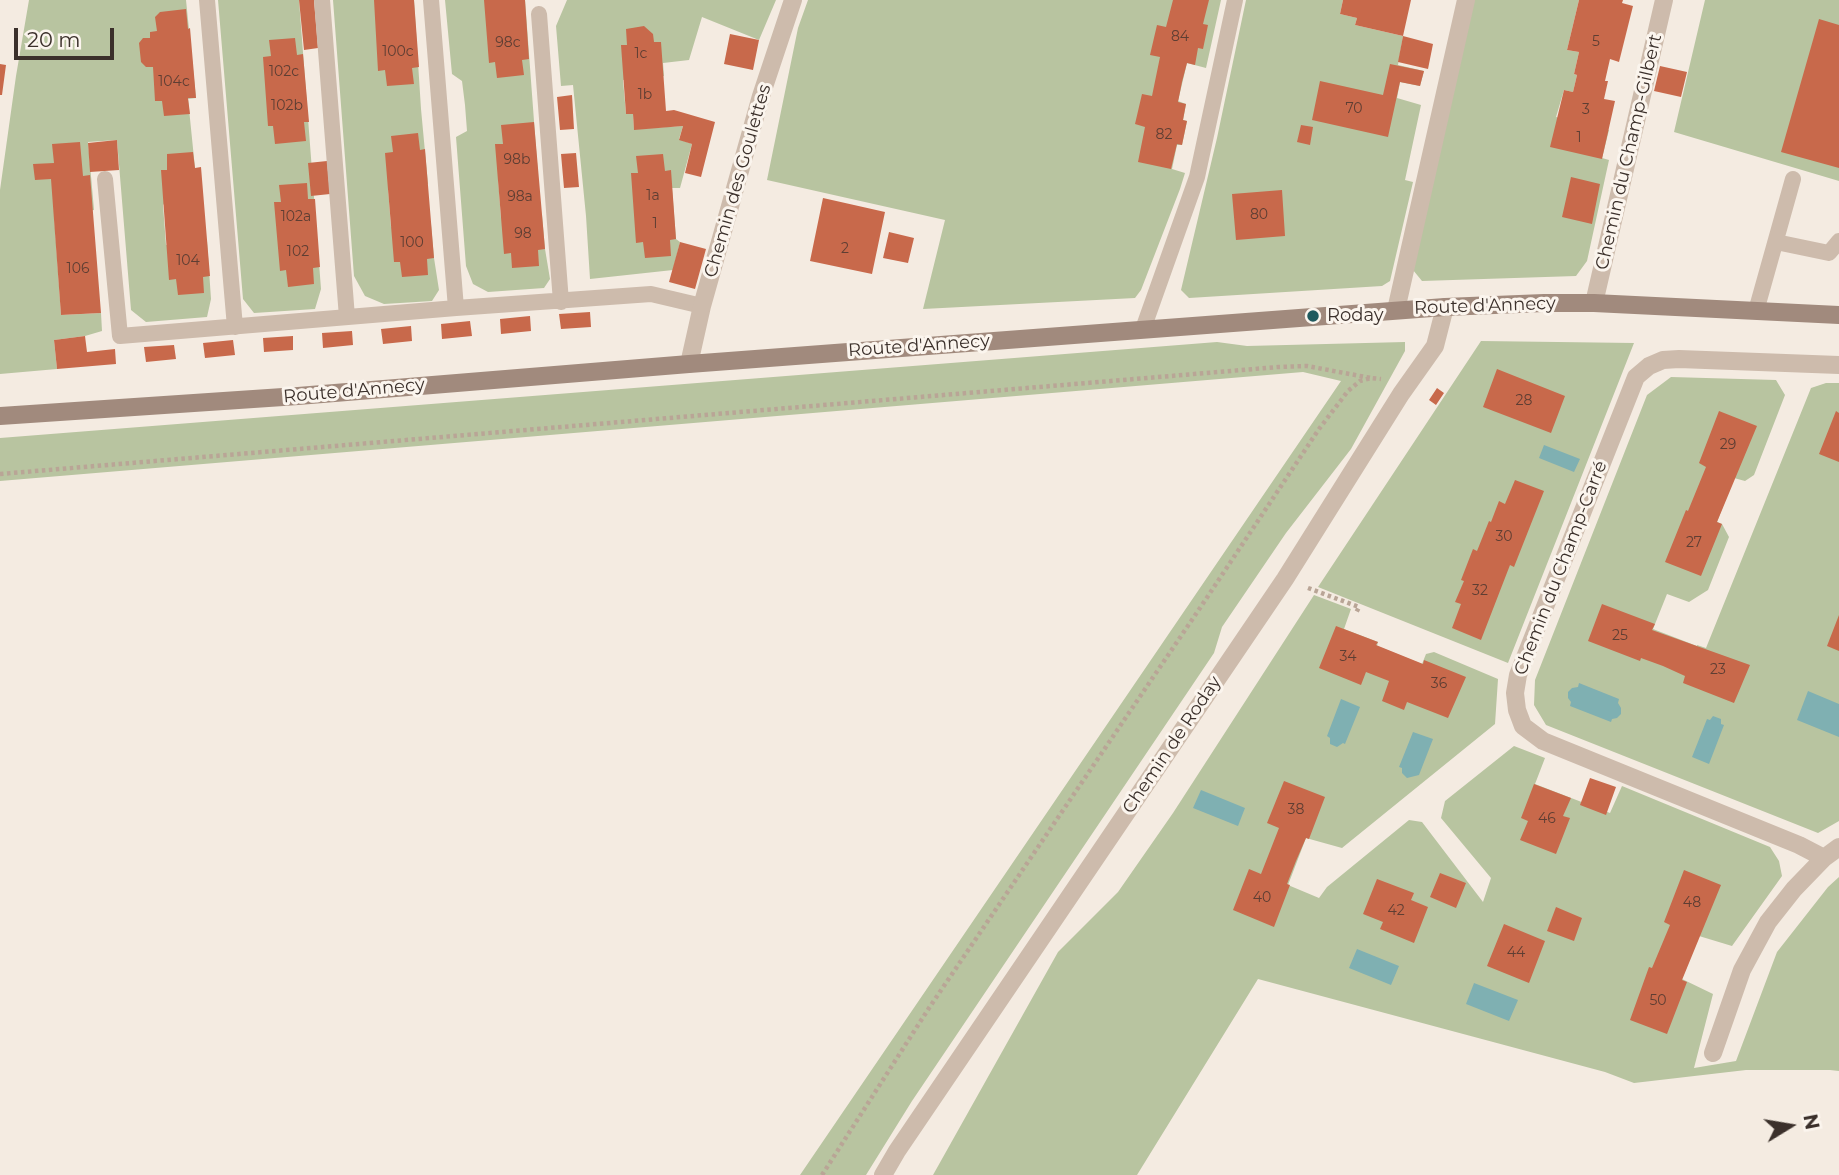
<!DOCTYPE html>
<html>
<head>
<meta charset="utf-8">
<style>
  body { margin:0 }
  #map { position:relative; width:1839px; height:1175px; overflow:hidden; background:#f4ebe1; font-family:Montserrat,sans-serif }
  canvas { display:block }
  .north { position:absolute; left:1755px; top:1091px; width:70px; height:70px; -webkit-text-stroke:5px #fbf5ee; paint-order:stroke; rotate:79deg; font-size:19px; font-weight:700; line-height:28px; text-align:center; color:#3b302b }
  .north::after { content:''; display:block; margin:auto; width:24px; height:32px; background:#3b302b; clip-path:polygon(50% 0,100% 100%,50% 72%,0 100%) }
  .scale { position:absolute; left:14px; top:28px; width:100px; height:32px; box-sizing:border-box; border:4px solid #3b302b; border-top:0; padding-left:9px; font-size:21px; line-height:24px; white-space:nowrap; color:#3b302b; -webkit-text-stroke:5px #fbf5ee; paint-order:stroke }
</style>
</head>
<body>
<div id="map">
<canvas width="1839" height="1175"></canvas>
<div class="north">N</div>
<div class="scale">20 m</div>
</div>
<script>
const c = document.querySelector('canvas').getContext('2d');
c.lineJoin = 'round';
function fillPath(path, color) { c.fillStyle = color; c.fill(path, 'evenodd'); }
const shape = rows => new Path2D(rows.map(r => 'M' + r).join(''));
function stroke(path, color, width, dash) { c.strokeStyle = color; c.lineWidth = width; c.lineCap = dash ? 'butt' : 'round'; c.setLineDash(dash || []); c.stroke(path); }
function write(font, color, halo, rows, align = 'center') {
  c.font = font + ' Montserrat,sans-serif'; c.lineWidth = 6; c.setLineDash([]); c.textBaseline = 'middle'; c.strokeStyle = halo; c.fillStyle = color; for (const [text, x, y, turn = 0] of rows) {
    c.save(); c.translate(x, y); c.rotate((+turn || 0) * Math.PI / 180); c.textAlign = isNaN(turn) ? turn : align; if (halo) c.strokeText(text, 0, 0); c.fillText(text, 0, 0); c.restore();
  }
}
fillPath(shape([
  [29,0,186,0,196,98,188,99,195,168,163,205,166,245,207,241,211,299,207,317,146,322,131,310,117,140,88,142,94,210,54,214,61,315,101,313,102,331,85,336,54,340,57,369,0,374,0,190,16,76],
  [218,0,299,0,321,289,315,309,254,313,243,299],
  [333,0,414,0,421,109,428,184,388,188,391,227,431,224,434,258,439,290,432,301,384,304,365,296,354,276],
  [445,0,525,0,538,175,498,178,501,218,542,215,545,249,550,279,544,288,488,292,473,284,466,266,456,137,467,131,465,105,462,81,452,74],
  [567,0,776,0,759,40,702,17,689,60,663,63,664,76,623,80,626,114,633,114,634,129,683,126,679,139,692,144,680,188,672,188,676,239,680,242,673,270,590,279,586,216,573,85,561,86,556,26],
  [808,0,1221,0,1206,68,1187,63,1178,101,1186,104,1183,120,1187,121,1182,145,1177,145,1172,169,1185,173,1180,189,1141,290,1135,298,923,309,945,220,767,180,798,28],
  [1246,0,1343,0,1340,14,1357,18,1355,25,1403,36,1398,65,1424,71,1420,86,1400,82,1397,98,1421,105,1405,180,1413,182,1390,281,1382,286,1189,298,1181,290,1217,138],
  [1474,0,1579,0,1567,50,1579,52,1574,74,1577,75,1573,92,1564,90,1556,117,1609,130,1602,158,1609,160,1587,261,1576,276,1422,281,1413,270],
  [1705,0,1839,0,1839,181,1674,132],
  [1481,341,1634,343,1508,663,1318,587],
  [1217,342,1247,346,1405,342,1405,351,1351,449,1286,533,1222,627,1214,653,912,1101,866,1175,800,1175,1341,381,1303,372,0,481,0,438],
  [1671,377,1776,380,1785,395,1754,475,1745,481,1734,478,1717,522,1722,524,1729,537,1708,590,1689,602,1667,594,1653,629,1697,646,1697,645,1706,648,1811,388,1826,383,1839,383,1839,821,1818,833,1546,725,1534,705,1535,680,1647,395],
  [1314,595,1351,609,1344,629,1378,642,1377,646,1422,664,1426,654,1434,652,1498,679,1495,724,1342,848,1306,838,1288,885,1319,898,1327,887,1409,820,1422,822,1483,902,1491,878,1441,818,1445,801,1514,746,1545,758,1535,784,1610,813,1622,786,1770,847,1779,861,1782,876,1732,946,1699,936,1682,979,1713,994,1694,1068,1736,1061,1777,952,1828,887,1839,877,1839,1071,1830,1070,1746,1070,1634,1083,1605,1072,1258,979,1137,1175,933,1175,1058,952,1118,892,1173,813]
]), '#b8c4a0');
fillPath(shape([
  [1544,445,1580,459,1574,472,1539,458],
  [1579,683,1619,699,1618,703,1621,708,1621,714,1617,718,1612,719,1611,722,1570,706,1571,702,1568,698,1568,692,1572,688,1578,687],
  [1808,691,1839,704,1839,737,1797,720],
  [1341,699,1360,707,1345,744,1343,743,1337,747,1330,744,1330,738,1327,736],
  [1713,716,1721,719,1721,724,1724,725,1709,764,1692,757,1707,719,1710,720],
  [1413,732,1433,739,1419,775,1407,778,1402,773,1402,768,1399,767],
  [1201,790,1245,808,1238,826,1193,808],
  [1357,949,1399,966,1391,985,1349,968],
  [1474,983,1518,1000,1509,1021,1466,1004]
]), '#7fb0b2');
fillPath(shape([
  [299,0,314,0,318,48,304,50],
  [374,0,414,0,419,67,412,68,414,84,387,86,385,70,378,71],
  [484,0,525,0,529,59,522,60,524,75,497,78,495,62,489,63],
  [1173,0,1209,0,1203,24,1208,25,1203,49,1198,48,1195,65,1187,63,1182,82,1178,102,1186,104,1183,120,1187,121,1182,145,1177,144,1171,169,1138,162,1145,127,1135,124,1142,94,1152,96,1160,57,1150,55,1157,25,1166,27],
  [1343,0,1411,0,1403,36,1355,25,1357,18,1340,14],
  [1579,0,1623,0,1622,3,1633,6,1619,62,1610,59,1605,81,1608,81,1604,99,1615,101,1602,159,1550,147,1564,90,1573,92,1577,75,1574,74,1579,52,1567,50],
  [186,9,188,29,190,28,196,98,188,98,190,114,164,116,162,101,155,101,153,67,146,67,141,62,139,43,143,38,150,38,150,32,157,31,155,17,160,12],
  [1819,19,1839,25,1839,168,1781,152],
  [644,26,653,34,654,42,661,42,666,111,674,110,715,122,701,177,685,173,692,144,679,140,683,126,634,130,633,114,626,114,621,45,627,45,626,29],
  [730,34,759,40,753,70,724,64],
  [1403,36,1433,44,1428,69,1398,62],
  [295,38,297,55,303,54,309,122,304,122,306,141,275,144,273,126,268,126,263,57,271,56,269,40],
  [0,64,6,65,2,95,0,95],
  [1390,64,1424,71,1420,86,1400,82,1388,137,1312,120,1320,81,1383,95],
  [1660,66,1687,72,1681,97,1654,91],
  [572,95,574,129,560,130,557,97],
  [534,122,545,249,538,250,539,266,512,268,511,253,504,254,495,144,503,144,501,125],
  [1301,125,1313,127,1310,145,1297,142],
  [418,133,420,150,425,149,434,258,427,259,428,275,402,277,400,262,394,262,385,153,393,152,391,136],
  [117,140,119,170,90,172,88,143],
  [80,142,83,176,90,175,101,313,61,315,51,179,35,180,33,164,54,163,52,144],
  [193,152,195,168,201,167,210,276,203,277,204,293,178,295,176,279,169,280,161,170,167,170,167,154],
  [576,153,579,187,564,188,561,154],
  [663,154,665,171,671,170,676,239,670,240,671,256,645,258,643,242,636,243,631,173,638,173,636,156],
  [327,161,330,194,311,196,308,163],
  [1571,177,1600,184,1592,224,1562,217],
  [307,183,308,199,315,199,320,267,313,268,314,284,288,287,286,270,280,271,274,202,281,202,279,185],
  [1282,190,1285,236,1236,240,1232,194],
  [823,198,885,212,872,274,810,261],
  [889,232,914,238,908,263,883,258],
  [680,242,706,249,695,289,669,282],
  [590,312,591,327,561,329,559,314],
  [530,316,531,331,501,334,500,319],
  [470,321,472,336,442,339,441,324],
  [411,326,412,341,383,344,381,329],
  [352,331,353,345,323,348,322,333],
  [85,336,87,352,115,349,116,364,57,369,54,340],
  [293,336,293,350,264,352,263,338],
  [233,340,235,355,205,358,203,343],
  [174,345,176,359,146,362,144,347],
  [1497,369,1565,396,1551,433,1483,407],
  [1437,388,1444,393,1436,405,1429,400],
  [1719,411,1757,426,1717,522,1722,524,1701,576,1665,562,1686,510,1688,511,1706,467,1699,463],
  [1836,411,1839,413,1839,462,1819,454],
  [1515,480,1544,491,1514,567,1510,565,1481,640,1452,628,1461,604,1455,602,1464,581,1461,580,1473,549,1477,551,1489,521,1491,522,1499,501,1505,504],
  [1602,604,1655,624,1652,630,1750,665,1734,703,1683,683,1685,676,1663,666,1641,658,1640,661,1588,641],
  [1839,615,1839,651,1827,646],
  [1336,626,1378,642,1376,645,1423,664,1424,660,1466,677,1448,718,1407,702,1404,710,1382,701,1389,681,1366,672,1361,685,1319,668],
  [1590,778,1616,787,1606,815,1580,805],
  [1284,781,1325,797,1309,839,1306,838,1296,861,1287,884,1290,885,1274,927,1233,910,1249,869,1261,874,1279,828,1267,823],
  [1534,784,1571,798,1563,816,1570,818,1556,854,1520,840,1528,821,1521,818],
  [1684,870,1721,885,1682,980,1687,982,1667,1034,1630,1020,1649,967,1652,968,1670,925,1664,922],
  [1440,873,1466,883,1456,908,1430,897],
  [1377,879,1414,893,1411,900,1428,907,1414,943,1380,929,1383,922,1363,914],
  [1556,907,1582,918,1574,941,1547,931],
  [1504,924,1545,941,1529,983,1487,966]
]), '#c8694b');
stroke(shape([
  [0,474,1278,367,1307,366,1371,378],
  [1308,588,1359,607,1356,613],
  [822,1175,929,1008,1200,608,1319,429,1348,391,1360,381,1371,378,1381,379]
]), '#b9a596', 4.5, [3.5, 3.5]);
stroke(shape([
  [207,0,235,327],
  [322,0,347,317],
  [431,0,456,308],
  [539,14,561,302],
  [105,179,120,336,456,308,651,294,702,306],
  [1776,242,1829,253,1839,241],
  [1756,311,1793,179],
  [1143,329,1197,177,1235,0]
]), '#cdbbac', 16);
stroke(shape([
  [1594,303,1664,0],
  [1396,310,1466,0],
  [689,364,702,306,761,96,793,0],
  [1824,858,1799,845,1543,741,1523,726,1517,710,1515,693,1518,675,1636,377,1649,366,1663,360,1679,359,1839,365],
  [1713,1053,1742,970,1768,922,1794,889,1824,858,1839,847],
  [883,1175,897,1151,1285,579,1401,394,1435,346,1445,307]
]), '#cdbbac', 18);
stroke(shape([
  [0,416,298,396,689,364,1445,307,1544,303,1594,303,1839,315]
]), '#a18a7d', 18);
for (const [x, y, r, color] of [
  [1313,316,7,"#1f5a5e"]
]) { const dot = new Path2D(); dot.arc(x, y, r, 0, 2 * Math.PI); c.fillStyle = color; c.fill(dot); stroke(dot, '#fbf5ee', 2.5); }
write('14px', '#5e3e33', null, [
  ["84",1180,37],
  ["5",1596,42],
  ["98c",508,43],
  ["100c",398,52],
  ["1c",641,54],
  ["102c",284,72],
  ["104c",174,82],
  ["1b",645,95],
  ["102b",287,106],
  ["70",1354,109],
  ["3",1586,110],
  ["82",1164,135],
  ["1",1579,138],
  ["98b",517,160],
  ["1a",653,196],
  ["98a",520,197],
  ["80",1259,215],
  ["102a",296,217],
  ["1",655,224],
  ["98",523,234],
  ["100",412,243],
  ["2",845,249],
  ["102",298,252],
  ["104",188,261],
  ["106",78,269],
  ["28",1524,401],
  ["29",1728,445],
  ["30",1504,537],
  ["27",1694,543],
  ["32",1480,591],
  ["25",1620,636],
  ["34",1348,657],
  ["23",1718,670],
  ["36",1439,684],
  ["38",1296,810],
  ["46",1547,819],
  ["40",1262,898],
  ["48",1692,903],
  ["42",1396,911],
  ["44",1516,953],
  ["50",1658,1001]
]);
write('18px', '#3b302b', '#fbf5ee', [
  ["Chemin du Champ-Gilbert",1629,152,-77],
  ["Chemin des Goulettes",738,181,-74],
  ["Route d'Annecy",1485,306,-2],
  ["Route d'Annecy",919,346,-4],
  ["Route d'Annecy",354,391,-5],
  ["Chemin du Champ-Carré",1561,568,-69],
  ["Chemin de Roday",1172,745,-56]
]);
write('18px', '#3b302b', '#fbf5ee', [
  ["Roday",1327,316]
], 'left');
</script>
</body>
</html>
